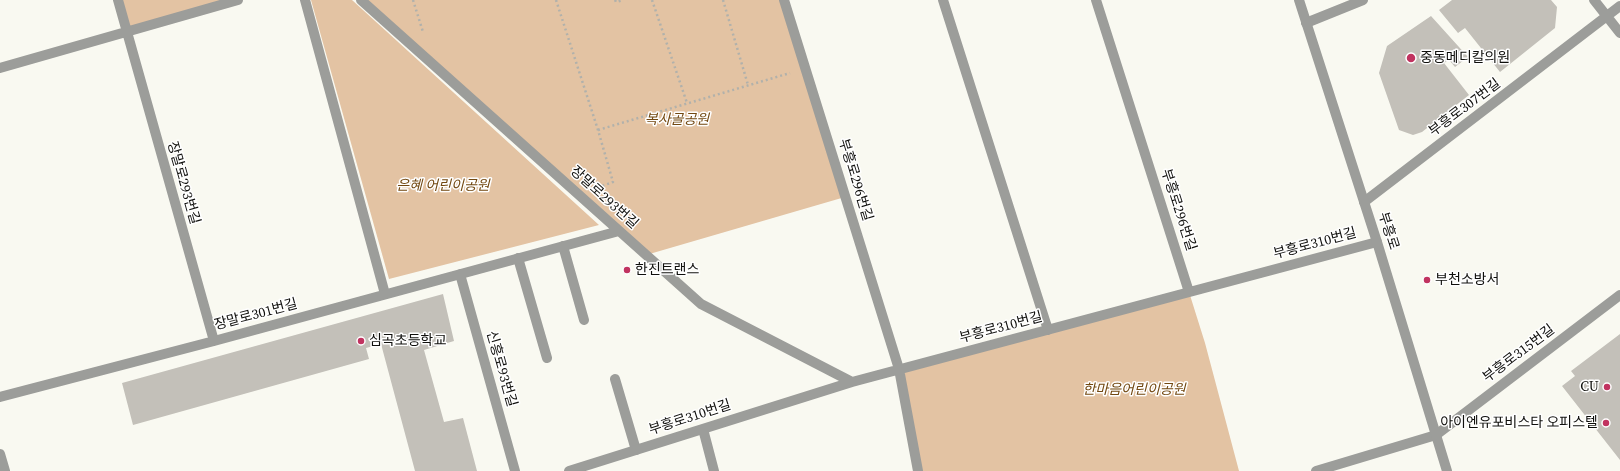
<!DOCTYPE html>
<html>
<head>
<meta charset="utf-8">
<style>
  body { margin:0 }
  canvas { display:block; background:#f9f9f1 }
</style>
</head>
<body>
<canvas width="1620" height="471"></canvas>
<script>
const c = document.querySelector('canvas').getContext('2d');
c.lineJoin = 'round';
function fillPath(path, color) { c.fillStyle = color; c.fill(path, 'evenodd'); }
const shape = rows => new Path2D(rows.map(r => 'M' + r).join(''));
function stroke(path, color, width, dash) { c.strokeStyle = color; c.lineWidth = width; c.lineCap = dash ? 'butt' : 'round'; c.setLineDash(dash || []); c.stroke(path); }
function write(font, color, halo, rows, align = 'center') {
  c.font = font + ' "Source Serif 4","Noto Sans KR",serif'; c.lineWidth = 3; c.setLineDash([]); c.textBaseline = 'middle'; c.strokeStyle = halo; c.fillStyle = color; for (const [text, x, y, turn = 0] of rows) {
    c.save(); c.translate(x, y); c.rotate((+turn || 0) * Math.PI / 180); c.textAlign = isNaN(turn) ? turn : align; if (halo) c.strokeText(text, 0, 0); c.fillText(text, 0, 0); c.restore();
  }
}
fillPath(shape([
  [118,0,239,0,125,32],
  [311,0,352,0,599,225,389,279],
  [361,0,785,0,845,197,646,255],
  [1189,292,1205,343,1239,471,918,471,899,369]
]), '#e3c3a3');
fillPath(shape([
  [1452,0,1551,0,1557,7,1555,28,1500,72,1465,28,1458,33,1439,10],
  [1431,16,1468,57,1455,67,1449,60,1444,63,1469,95,1422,132,1413,135,1399,130,1379,73,1387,46],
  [443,294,454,341,424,350,444,422,463,418,477,471,415,471,381,344,366,348,369,359,133,425,122,383],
  [1620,334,1620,460,1562,386,1575,376,1571,371]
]), '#c3c0b9');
stroke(shape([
  [413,0,423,32],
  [556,0,598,130,613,182,597,188],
  [615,0,616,2,623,0],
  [652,0,687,103],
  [723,0,748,85],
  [598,130,790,73]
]), '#b1b1ab', 2.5, [2, 3]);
stroke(shape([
  [305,0,385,294],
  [563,246,584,320],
  [518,258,547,358],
  [615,379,636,450]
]), '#9c9d9a', 10);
stroke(shape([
  [118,0,214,341],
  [361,0,701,304,852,382],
  [784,0,899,369,918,471],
  [943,0,1048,330],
  [1096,0,1189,292],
  [1594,0,1620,33],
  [1306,23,1363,0],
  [0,68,238,0],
  [1364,202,1620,6],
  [460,274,515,471],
  [0,397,214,341,619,231],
  [703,429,714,471],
  [569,471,852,382,1377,242],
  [1316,471,1436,435,1620,295]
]), '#9c9d9a', 10);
stroke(shape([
  [1299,0,1377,242,1447,471],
  [0,454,5,471]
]), '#9c9d9a', 10);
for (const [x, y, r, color] of [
  [1411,58,5,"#c13360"],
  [627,270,4,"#c13360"],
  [1427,280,4,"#c13360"],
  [361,341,4,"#c13360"],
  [1607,387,4,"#c13360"],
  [1606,423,4,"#c13360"]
]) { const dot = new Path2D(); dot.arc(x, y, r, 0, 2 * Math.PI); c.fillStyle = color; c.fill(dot); stroke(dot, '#fff', 1.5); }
write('14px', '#0f0f0c', '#fff', [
  ["중동메디칼의원",1420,58],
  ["한진트랜스",635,270],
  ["부천소방서",1435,280],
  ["심곡초등학교",369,341],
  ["CU",1599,387,"right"],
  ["아이엔유포비스타 오피스텔",1598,423,"right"]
], 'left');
write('14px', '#0f0f0c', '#fff', [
  ["부흥로307번길",1465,108,-37],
  ["부흥로296번길",855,180,73],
  ["장말로293번길",183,183,74],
  ["장말로293번길",604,198,42],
  ["부흥로296번길",1178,210,72],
  ["부흥로",1388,231,72],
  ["부흥로310번길",1315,244,-15],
  ["장말로301번길",256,315,-15],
  ["부흥로310번길",1001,328,-15],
  ["부흥로315번길",1519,354,-37],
  ["신흥로93번길",501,369,74],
  ["부흥로310번길",690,418,-18]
]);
write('italic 14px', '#724811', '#fff', [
  ["복사골공원",677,120],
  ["은혜 어린이공원",443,186],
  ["한마음어린이공원",1134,390]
]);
</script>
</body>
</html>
